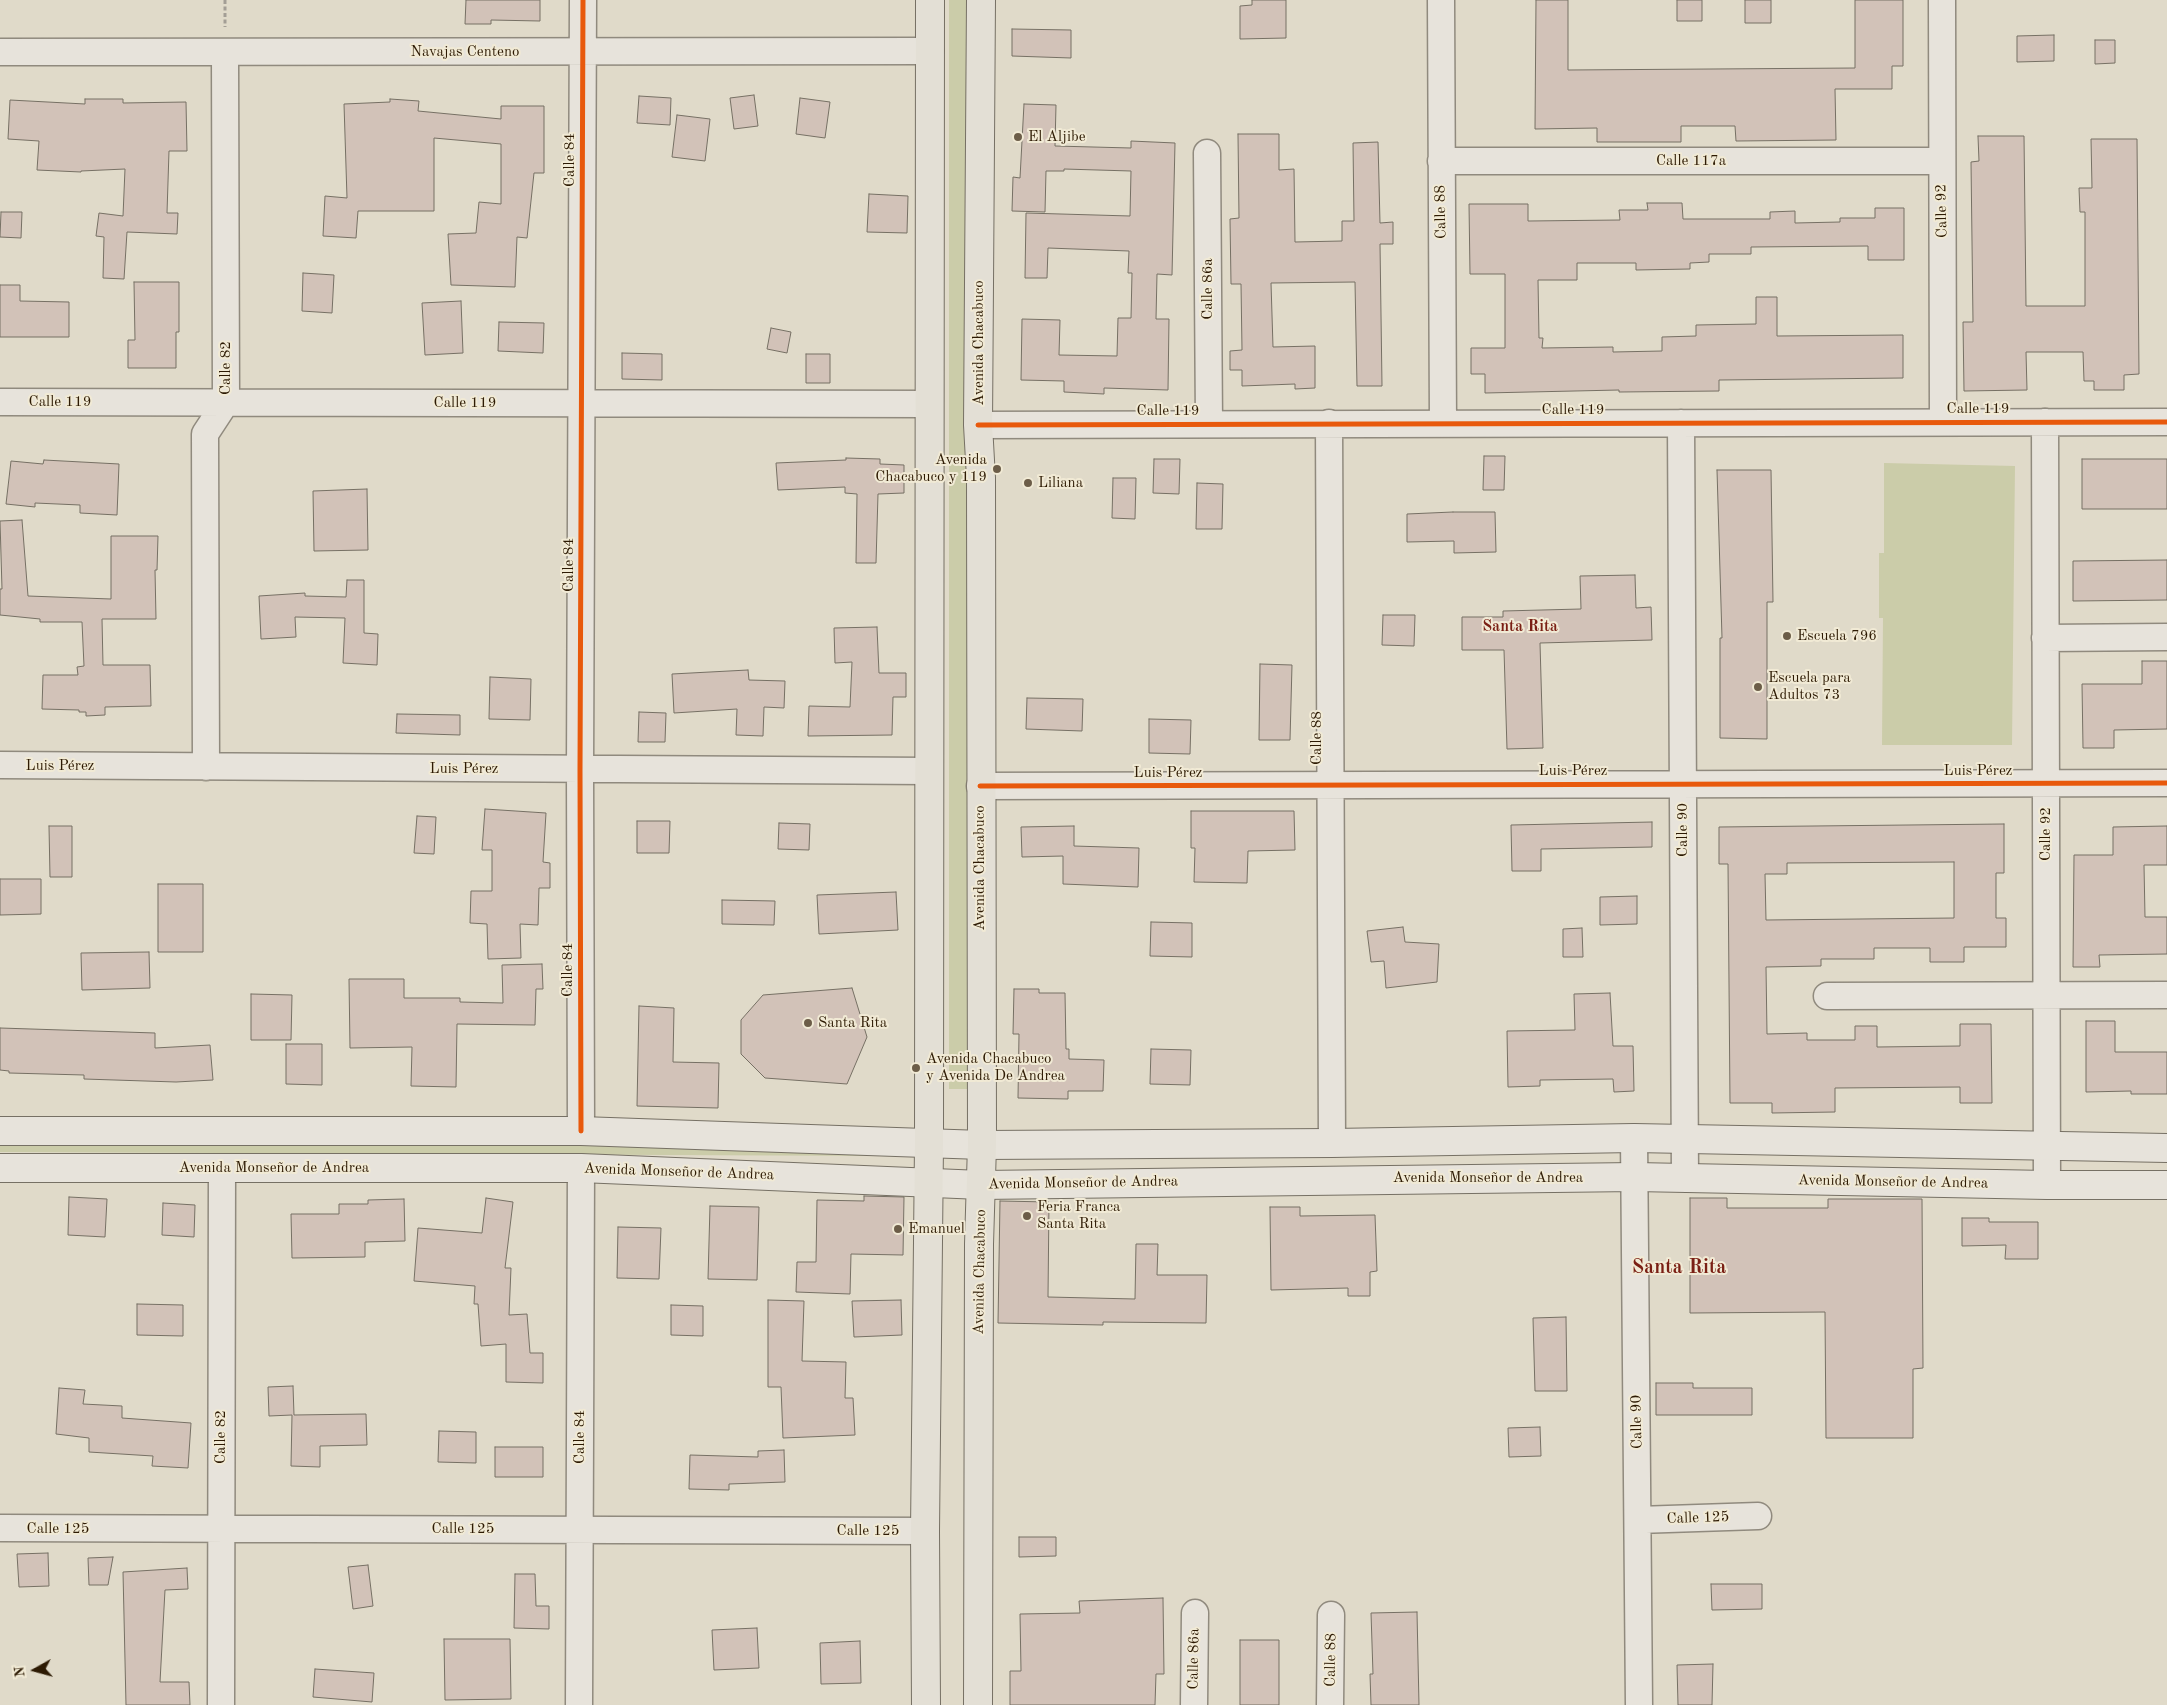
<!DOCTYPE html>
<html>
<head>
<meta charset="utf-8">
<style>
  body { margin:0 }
  #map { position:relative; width:2167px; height:1705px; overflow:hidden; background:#e0dac9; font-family:"Old Standard TT",serif }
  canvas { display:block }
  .north { position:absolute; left:10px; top:1645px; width:50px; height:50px; -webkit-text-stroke:4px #f1ead5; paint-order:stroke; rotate:263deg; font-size:14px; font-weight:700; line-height:20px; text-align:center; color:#2d1a03 }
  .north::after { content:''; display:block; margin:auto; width:18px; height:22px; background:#2d1a03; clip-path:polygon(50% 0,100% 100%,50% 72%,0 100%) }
</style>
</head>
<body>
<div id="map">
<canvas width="2167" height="1705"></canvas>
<div class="north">N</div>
</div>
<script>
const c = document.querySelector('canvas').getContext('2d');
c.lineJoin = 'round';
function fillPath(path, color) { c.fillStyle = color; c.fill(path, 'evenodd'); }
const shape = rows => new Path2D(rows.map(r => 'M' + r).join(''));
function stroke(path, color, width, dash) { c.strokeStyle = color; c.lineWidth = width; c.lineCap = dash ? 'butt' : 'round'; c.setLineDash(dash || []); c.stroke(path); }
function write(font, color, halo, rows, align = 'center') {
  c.font = font + ' "Old Standard TT",serif'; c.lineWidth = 4; c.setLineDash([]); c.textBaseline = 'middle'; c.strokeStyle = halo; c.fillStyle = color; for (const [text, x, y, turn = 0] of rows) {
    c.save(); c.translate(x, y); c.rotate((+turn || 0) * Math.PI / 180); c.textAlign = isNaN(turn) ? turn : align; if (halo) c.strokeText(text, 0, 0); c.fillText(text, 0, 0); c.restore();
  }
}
fillPath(shape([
  [949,0,969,0,969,1089,949,1089],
  [1884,463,2015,466,2012,745,1882,745,1883,618,1879,618,1879,553,1884,553],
  [0,1140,885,1143,886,1156,0,1152]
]), '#cbcca9');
const building = shape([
  [466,0,540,0,540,21,491,20,491,24,465,24,466,0],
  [1252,0,1286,0,1286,38,1240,39,1240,6,1252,5,1252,0],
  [1536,0,1568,0,1568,70,1855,68,1855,0,1903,0,1903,66,1892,66,1892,89,1835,89,1836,140,1736,141,1735,126,1681,126,1681,142,1597,142,1597,128,1535,129,1536,0],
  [1677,0,1702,0,1702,21,1677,21,1677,0],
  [1745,0,1771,0,1771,23,1745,23,1745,0],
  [1012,29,1071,30,1071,58,1012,56,1012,29],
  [2054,35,2054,61,2017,62,2017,36,2054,35],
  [2095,40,2115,40,2115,63,2095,64,2095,40],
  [754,95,758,126,734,129,730,98,754,95],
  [639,96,671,98,670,125,637,123,639,96],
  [800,98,830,102,825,138,796,134,800,98],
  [85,99,123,99,123,103,186,102,187,151,169,151,167,213,178,213,177,234,127,232,124,279,103,278,104,237,96,236,99,213,123,216,125,169,81,171,81,172,37,170,39,141,8,139,10,100,85,104,85,99],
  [390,99,419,101,418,111,501,119,501,106,544,106,544,173,534,173,527,238,517,237,515,287,451,285,448,234,476,233,479,202,501,204,501,144,434,138,434,211,358,211,356,238,323,236,325,196,347,198,344,104,390,102,390,99],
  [1024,104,1056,105,1055,146,1131,148,1131,141,1175,143,1172,275,1157,274,1156,319,1169,319,1168,390,1104,388,1104,394,1064,392,1064,381,1021,380,1022,319,1060,320,1059,355,1117,356,1118,318,1131,318,1132,273,1128,273,1129,251,1048,248,1047,278,1025,278,1026,213,1130,216,1131,171,1064,169,1064,171,1046,171,1045,212,1012,211,1013,177,1020,178,1024,104],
  [677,115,710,119,705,161,672,157,677,115],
  [1238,134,1279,134,1279,170,1294,169,1295,242,1342,241,1342,221,1354,221,1353,143,1378,142,1380,223,1393,222,1393,244,1380,244,1382,386,1357,386,1355,282,1271,283,1273,347,1315,346,1315,388,1295,389,1295,384,1242,386,1242,370,1230,370,1230,351,1242,350,1241,284,1231,284,1230,219,1239,218,1238,134],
  [1978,136,2024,136,2026,306,2085,306,2085,212,2080,212,2079,188,2092,188,2091,139,2137,139,2139,374,2124,375,2124,390,2094,390,2094,381,2084,381,2083,352,2026,352,2027,390,1964,391,1963,322,1973,322,1971,162,1979,161,1978,136],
  [869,194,908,196,907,233,867,232,869,194],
  [1647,203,1682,203,1683,219,1770,219,1770,212,1795,211,1795,223,1840,222,1840,218,1875,218,1875,208,1904,208,1904,260,1868,260,1868,246,1751,247,1751,254,1709,254,1709,262,1690,263,1690,269,1636,270,1636,263,1577,263,1577,280,1538,280,1539,338,1543,338,1542,348,1613,347,1613,352,1662,351,1662,337,1696,336,1696,325,1756,324,1756,297,1777,297,1777,336,1903,335,1903,378,1719,380,1719,391,1619,392,1619,390,1485,393,1485,374,1471,374,1471,348,1505,348,1505,274,1470,274,1469,204,1528,204,1528,221,1620,220,1619,210,1648,210,1647,203],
  [1,212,22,212,21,238,0,237,1,212],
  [303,273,334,275,332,313,302,311,303,273],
  [134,282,179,282,179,332,176,332,176,368,128,368,128,340,135,340,134,282],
  [0,285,20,285,20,301,69,302,69,337,0,337,0,285],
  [461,301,463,353,425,355,422,303,461,301],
  [499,322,544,323,543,353,498,351,499,322],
  [771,328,791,332,787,353,767,349,771,328],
  [622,353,662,354,662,380,622,379,622,353],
  [806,354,830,354,830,383,806,383,806,354],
  [1484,456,1505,456,1504,490,1483,490,1484,456],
  [846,458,880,459,880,464,904,465,904,493,878,494,876,563,856,563,857,494,845,493,845,487,778,490,776,463,846,460,846,458],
  [1154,459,1180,459,1179,494,1153,493,1154,459],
  [2082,459,2167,459,2167,509,2082,509,2082,459],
  [44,460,119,464,117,515,80,513,80,505,35,503,35,507,6,504,11,461,43,464,44,460],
  [1717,470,1771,470,1773,602,1767,602,1767,739,1720,738,1720,638,1722,638,1717,470],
  [1113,478,1136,478,1135,519,1112,518,1113,478],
  [1197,483,1223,484,1222,529,1196,529,1197,483],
  [367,489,368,550,314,551,313,491,367,489],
  [1453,512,1495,512,1496,552,1454,553,1454,541,1407,542,1407,514,1453,512],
  [22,520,28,596,111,599,111,536,158,536,157,570,155,570,156,619,102,619,103,665,150,665,151,706,105,707,105,715,86,716,86,712,79,712,79,710,42,709,43,675,78,675,77,667,84,666,82,622,40,622,40,619,0,615,0,589,2,589,0,521,22,520],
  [2167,560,2167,600,2073,601,2073,561,2167,560],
  [1635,575,1636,608,1651,607,1652,640,1540,643,1543,748,1507,749,1504,650,1462,650,1462,617,1503,617,1503,611,1581,609,1580,576,1635,575],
  [347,580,364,580,364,633,378,634,377,665,343,663,345,618,295,617,296,637,261,639,259,596,305,593,305,596,346,597,347,580],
  [1383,615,1415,615,1414,646,1382,645,1383,615],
  [877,627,879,673,906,673,906,697,893,697,892,735,808,736,809,706,850,707,852,662,835,663,834,628,877,627],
  [2142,661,2167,661,2167,729,2114,730,2114,748,2083,748,2082,684,2142,684,2142,661],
  [1260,664,1292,665,1290,740,1259,740,1260,664],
  [748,670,749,680,785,681,784,708,764,707,763,736,736,735,737,709,674,713,672,674,748,670],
  [490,677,531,679,530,720,489,719,490,677],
  [1027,698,1083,699,1082,731,1026,729,1027,698],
  [639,712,666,713,665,742,638,742,639,712],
  [397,714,460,715,460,735,396,733,397,714],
  [1149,719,1191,720,1190,754,1149,753,1149,719],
  [485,809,546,813,543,862,550,863,550,888,539,888,538,925,520,924,521,958,488,959,487,924,470,923,471,891,492,891,492,850,482,850,485,809],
  [1191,811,1294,811,1295,850,1248,851,1247,883,1194,882,1195,848,1191,848,1191,811],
  [417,816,436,817,434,854,414,853,417,816],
  [637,821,670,821,669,853,637,853,637,821],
  [1652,822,1652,847,1541,849,1541,871,1512,871,1511,825,1652,822],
  [779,823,810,824,809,850,778,849,779,823],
  [2004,824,2004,873,1996,873,1996,918,2006,918,2006,947,1964,947,1964,962,1930,962,1930,948,1874,948,1874,959,1821,959,1821,966,1766,967,1767,1034,1807,1033,1807,1040,1855,1040,1855,1026,1877,1026,1877,1047,1960,1046,1960,1024,1991,1024,1992,1103,1960,1103,1960,1087,1835,1088,1835,1112,1772,1113,1772,1103,1730,1103,1728,864,1719,864,1719,827,2004,824],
  [1954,862,1954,918,1766,920,1765,874,1787,874,1787,863,1954,862],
  [49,826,72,826,72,877,50,877,49,826],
  [1074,826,1074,846,1139,848,1138,887,1063,884,1063,856,1022,857,1021,827,1074,826],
  [2167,826,2167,865,2144,865,2145,917,2167,917,2167,954,2099,955,2100,967,2073,967,2074,855,2113,855,2113,827,2167,826],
  [0,879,41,879,41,914,0,915,0,879],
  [158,884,203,884,203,952,158,952,158,884],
  [896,892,898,930,819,934,817,895,896,892],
  [1637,896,1637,924,1600,925,1600,897,1637,896],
  [722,900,775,901,774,925,722,924,722,900],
  [1151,922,1192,923,1192,957,1150,956,1151,922],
  [1403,927,1405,942,1439,944,1437,982,1386,988,1384,961,1371,962,1367,931,1403,927],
  [1582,928,1583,957,1563,957,1563,929,1582,928],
  [149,952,150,988,82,990,81,953,149,952],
  [542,964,543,989,536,989,535,1025,457,1024,456,1087,411,1086,412,1047,350,1048,349,979,404,979,404,998,460,998,460,1002,503,1003,502,965,542,964],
  [852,988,867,1037,847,1084,765,1078,741,1054,741,1020,763,995,852,988],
  [1014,989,1039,989,1039,993,1065,993,1066,1049,1069,1049,1069,1059,1104,1060,1103,1091,1068,1091,1068,1099,1018,1098,1019,1034,1013,1034,1014,989],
  [1610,993,1613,1046,1633,1046,1634,1091,1614,1092,1613,1079,1540,1080,1540,1086,1508,1087,1507,1031,1575,1030,1574,994,1610,993],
  [251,994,292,995,291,1040,251,1040,251,994],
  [639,1006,674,1008,673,1062,719,1063,718,1108,637,1106,639,1006],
  [2086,1021,2115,1021,2115,1052,2167,1052,2167,1094,2131,1094,2131,1091,2086,1092,2086,1021],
  [0,1028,155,1033,155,1048,210,1045,213,1080,176,1082,84,1079,84,1075,9,1073,9,1071,0,1070,0,1028],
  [286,1044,322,1044,322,1085,286,1084,286,1044],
  [1151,1049,1191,1050,1190,1085,1150,1084,1151,1049],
  [864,1196,904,1197,903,1255,851,1254,850,1294,796,1292,797,1262,816,1262,817,1200,864,1201,864,1196],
  [69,1197,107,1199,105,1237,68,1235,69,1197],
  [486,1198,513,1202,505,1268,511,1268,509,1315,527,1314,530,1353,543,1353,543,1383,506,1382,506,1344,481,1346,478,1304,474,1304,475,1286,414,1281,418,1228,482,1233,486,1198],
  [1690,1198,1727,1198,1727,1208,1828,1208,1828,1199,1922,1199,1923,1368,1913,1369,1913,1438,1826,1438,1825,1312,1690,1313,1690,1198],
  [404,1199,405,1241,365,1242,365,1257,292,1258,291,1214,339,1214,339,1204,368,1204,368,1200,404,1199],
  [1000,1201,1049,1202,1048,1297,1135,1299,1136,1244,1158,1244,1157,1275,1207,1275,1206,1323,1103,1322,1103,1325,998,1323,1000,1201],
  [163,1203,195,1205,194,1237,162,1235,163,1203],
  [710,1206,759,1207,757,1280,708,1279,710,1206],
  [1270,1207,1300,1207,1300,1216,1375,1215,1377,1271,1370,1272,1370,1296,1348,1296,1348,1288,1271,1290,1270,1207],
  [1962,1218,1989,1218,1989,1222,2038,1222,2038,1259,2005,1259,2006,1245,1962,1246,1962,1218],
  [618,1227,661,1228,659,1279,617,1278,618,1227],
  [768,1300,804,1301,802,1361,846,1362,845,1398,853,1398,855,1435,783,1438,781,1387,768,1387,768,1300],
  [901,1300,902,1335,854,1337,852,1301,901,1300],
  [137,1304,183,1305,183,1336,137,1335,137,1304],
  [671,1305,703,1306,703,1336,671,1335,671,1305],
  [1566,1317,1567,1391,1535,1391,1533,1318,1566,1317],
  [1656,1383,1693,1383,1693,1388,1752,1388,1752,1415,1656,1415,1656,1383],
  [293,1386,294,1415,366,1414,367,1445,320,1446,320,1467,291,1466,292,1415,269,1416,268,1387,293,1386],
  [59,1388,85,1390,83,1404,122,1406,122,1418,191,1423,188,1468,152,1466,153,1456,89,1452,89,1438,56,1434,59,1388],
  [1540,1427,1541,1456,1509,1457,1508,1428,1540,1427],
  [439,1431,476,1432,476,1463,438,1462,439,1431],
  [495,1447,543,1447,543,1477,495,1477,495,1447],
  [784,1450,785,1482,729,1484,729,1490,689,1489,690,1455,758,1457,758,1451,784,1450],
  [1019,1537,1056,1537,1056,1556,1019,1557,1019,1537],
  [48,1553,49,1586,19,1587,17,1554,48,1553],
  [113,1557,108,1585,89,1585,88,1558,113,1557],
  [368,1565,373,1606,353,1609,348,1567,368,1565],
  [187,1568,188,1589,165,1590,160,1682,189,1682,190,1705,126,1705,123,1572,187,1568],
  [515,1574,535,1574,536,1606,549,1606,549,1629,514,1628,515,1574],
  [1711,1584,1762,1584,1762,1609,1712,1610,1711,1584],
  [1163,1598,1164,1674,1156,1674,1155,1705,1010,1705,1010,1671,1021,1671,1020,1614,1080,1613,1079,1601,1163,1598],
  [1417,1612,1419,1705,1371,1705,1370,1674,1373,1674,1371,1613,1417,1612],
  [757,1628,759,1668,714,1670,712,1630,757,1628],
  [444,1639,510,1639,511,1699,445,1700,444,1639],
  [1240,1640,1279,1640,1279,1705,1240,1705,1240,1640],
  [860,1641,861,1683,821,1684,820,1643,860,1641],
  [1713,1664,1712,1705,1678,1705,1677,1665,1713,1664],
  [315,1669,374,1673,372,1702,313,1697,315,1669]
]);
fillPath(building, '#d2c2b8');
stroke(building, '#767064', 1);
const street = shape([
  [1441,0,1443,423],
  [1942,0,1943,422],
  [0,52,930,51],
  [1207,153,1209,424],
  [1441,161,1941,161],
  [0,402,929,404],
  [2045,422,2047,1185],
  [1329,423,1332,1143],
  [1681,423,1685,1177],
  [978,425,2167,422],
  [2045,638,2167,637],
  [0,765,929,771],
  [206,767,205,434,226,402,225,53],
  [980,786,2167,783],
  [1827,996,2167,995],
  [581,1131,580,770,583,0],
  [1634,1138,1639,1705],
  [1638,1520,1758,1516],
  [0,1528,925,1531],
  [221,1705,222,1168],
  [579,1705,581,1168],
  [1194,1705,1195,1613],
  [1330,1705,1331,1615]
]);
const secondary = shape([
  [0,1131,581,1131,982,1145,1332,1143,1634,1138,2167,1148],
  [0,1168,581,1168,981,1185,1635,1177,2047,1185,2167,1185]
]);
const primary = shape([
  [926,1705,925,1531,929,1144,930,0],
  [978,1705,979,1244,982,1145,981,478,978,425,981,0]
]);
stroke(street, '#908a7e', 29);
stroke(secondary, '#767064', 30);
stroke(primary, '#767064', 30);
stroke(shape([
  [225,0,225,27]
]), '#a39e95', 3, [4, 2.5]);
stroke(street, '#e7e3db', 26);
stroke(secondary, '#e7e3db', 28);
stroke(primary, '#e3dfd5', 28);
stroke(shape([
  [978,425,2167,422],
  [980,786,2167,783],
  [581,1131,580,770,583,0]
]), '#e8590c', 5);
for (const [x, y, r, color] of [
  [1018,137,5,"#6c5d48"],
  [997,469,5,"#6c5d48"],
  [1028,483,5,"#6c5d48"],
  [1787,636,5,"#6c5d48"],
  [1758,687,5,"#6c5d48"],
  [808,1023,5,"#6c5d48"],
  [916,1068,5,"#6c5d48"],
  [1027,1216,5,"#6c5d48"],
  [898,1229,5,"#6c5d48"]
]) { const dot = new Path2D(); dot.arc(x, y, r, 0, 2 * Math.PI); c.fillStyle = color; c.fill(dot); stroke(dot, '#f1ead5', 2); }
write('15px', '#2d1a03', '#f1ead5', [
  ["Navajas Centeno",465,52],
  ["Calle 84",570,160,-90],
  ["Calle 117a",1691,161],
  ["Calle 92",1942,211,-91],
  ["Calle 88",1441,212,-91],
  ["Calle 86a",1208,289,-90],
  ["Avenida Chacabuco",979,343,-90],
  ["Calle 82",226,368,-90],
  ["Calle 119",60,402],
  ["Calle 119",465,403],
  ["Calle 119",1978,409],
  ["Calle 119",1573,410],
  ["Calle 119",1168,411],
  ["Calle 84",569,565,-90],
  ["Calle 88",1317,738,-90],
  ["Luis Pérez",60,766],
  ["Luis Pérez",464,769],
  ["Luis Pérez",1573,771],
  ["Luis Pérez",1978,771],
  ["Luis Pérez",1168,773],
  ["Calle 90",1683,830,-90],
  ["Calle 92",2046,834,-90],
  ["Avenida Chacabuco",980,868,-90],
  ["Calle 84",568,970,-90],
  ["Avenida Monseñor de Andrea",274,1168],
  ["Avenida Monseñor de Andrea",679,1172,2],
  ["Avenida Monseñor de Andrea",1488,1178],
  ["Avenida Monseñor de Andrea",1893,1182,1],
  ["Avenida Monseñor de Andrea",1083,1183,-1],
  ["Avenida Chacabuco",980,1272,-89],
  ["Calle 90",1637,1422,-91],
  ["Calle 82",221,1437,-90],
  ["Calle 84",580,1437,-90],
  ["Calle 125",1698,1518,-2],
  ["Calle 125",58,1529],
  ["Calle 125",463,1529],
  ["Calle 125",868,1531],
  ["Calle 86a",1194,1659,-89],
  ["Calle 88",1331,1660,-89]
]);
write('15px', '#2d1a03', '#f1ead5', [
  ["El Aljibe",1028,137],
  ["Avenida",987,460,"right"],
  ["Chacabuco y 119",987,477,"right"],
  ["Liliana",1038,483],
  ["Escuela 796",1797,636],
  ["Escuela para",1768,678],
  ["Adultos 73",1768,695],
  ["Santa Rita",818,1023],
  ["Avenida Chacabuco",926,1059],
  ["y Avenida De Andrea",926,1076],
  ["Feria Franca",1037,1207],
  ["Santa Rita",1037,1224],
  ["Emanuel",908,1229]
], 'left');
write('bold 16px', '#7a1f14', '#f1ead5', [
  ["Santa Rita",1520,627]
]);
write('bold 20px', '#7a1f14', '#f1ead5', [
  ["Santa Rita",1679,1268]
]);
</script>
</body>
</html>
